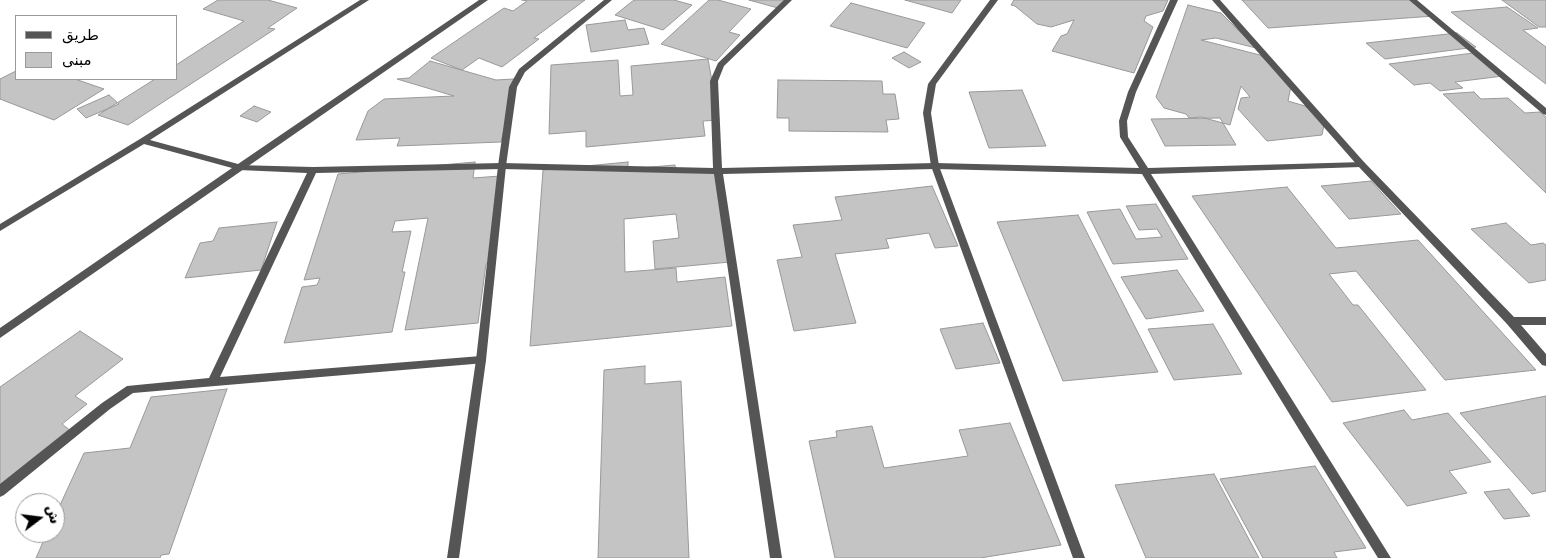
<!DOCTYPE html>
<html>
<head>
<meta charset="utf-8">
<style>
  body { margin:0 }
  #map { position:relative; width:1546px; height:558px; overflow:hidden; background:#fff; font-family:"DejaVu Sans",Vazirmatn,sans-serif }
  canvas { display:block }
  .legend { position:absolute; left:15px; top:15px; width:162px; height:65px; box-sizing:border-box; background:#fff; border:1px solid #999; margin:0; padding:6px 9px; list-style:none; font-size:15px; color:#000 }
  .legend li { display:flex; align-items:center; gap:10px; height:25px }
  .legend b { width:25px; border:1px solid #999 }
  .north { position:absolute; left:15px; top:493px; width:50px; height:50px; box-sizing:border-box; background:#fff; border:1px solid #999; border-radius:50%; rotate:75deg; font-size:14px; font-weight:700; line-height:20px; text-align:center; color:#000 }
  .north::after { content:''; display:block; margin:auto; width:18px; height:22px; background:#000; clip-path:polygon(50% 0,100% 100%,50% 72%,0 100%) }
</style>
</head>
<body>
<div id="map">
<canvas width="1546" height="558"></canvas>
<ul class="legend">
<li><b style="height:6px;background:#555"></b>طريق</li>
<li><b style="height:14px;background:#c4c4c4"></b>مبنى</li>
</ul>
<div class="north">ش</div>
</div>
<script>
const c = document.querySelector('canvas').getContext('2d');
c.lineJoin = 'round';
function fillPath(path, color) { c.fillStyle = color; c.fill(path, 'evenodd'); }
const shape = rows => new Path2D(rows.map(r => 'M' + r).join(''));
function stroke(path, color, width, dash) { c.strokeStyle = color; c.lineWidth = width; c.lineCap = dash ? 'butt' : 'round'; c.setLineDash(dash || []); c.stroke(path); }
const building = shape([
  [218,0,268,0,297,8,268,28,275,29,128,125,98,115,155,79,176,79,176,65,244,21,203,9,218,0],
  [522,0,585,0,534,38,539,39,502,67,479,58,462,70,431,58,504,8,513,11,527,1,522,0],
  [634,0,674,0,692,5,663,30,615,15,634,0],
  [709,0,718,0,751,9,729,32,740,35,716,61,661,44,709,0],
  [749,0,786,0,778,8,749,0],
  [905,0,961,0,952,13,905,0],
  [1014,0,1168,0,1163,11,1146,16,1144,21,1153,27,1134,73,1052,51,1061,36,1067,34,1074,20,1051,27,1037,24,1015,6,1011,5,1014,0],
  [1242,0,1414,0,1434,16,1268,28,1242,0],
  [1502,0,1546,0,1546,27,1539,27,1502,0],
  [851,3,925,23,907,48,830,26,851,3],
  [1188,5,1221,13,1256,48,1216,38,1201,40,1260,55,1291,86,1288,101,1305,106,1324,125,1322,135,1267,141,1238,109,1241,98,1250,97,1241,86,1230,125,1201,117,1189,118,1186,114,1164,108,1156,97,1188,5],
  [1507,7,1538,28,1523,30,1546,47,1546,84,1451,12,1507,7],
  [625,20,628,30,644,28,649,44,591,52,586,25,625,20],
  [1457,33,1476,47,1385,59,1366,43,1457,33],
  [904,52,921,62,909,68,892,58,904,52],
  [1473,53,1503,76,1455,82,1463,88,1440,91,1430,83,1414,85,1389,64,1473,53],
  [708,59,719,120,703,121,705,136,586,147,586,131,549,134,551,65,618,60,620,96,633,95,631,66,708,59],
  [430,61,496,80,514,79,513,93,501,142,397,146,400,138,356,140,368,111,384,99,454,96,397,79,409,78,430,61],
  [16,71,16,79,75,79,104,89,54,120,0,99,0,79,16,71],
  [778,80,882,81,883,94,895,94,899,119,886,120,888,132,789,131,789,118,777,118,778,80],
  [1022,90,1046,146,989,148,969,92,1022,90],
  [1474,92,1481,99,1508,98,1525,113,1540,112,1546,117,1546,193,1443,94,1474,92],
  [109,95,119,104,86,118,77,109,109,95],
  [254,106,271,112,257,122,240,116,254,106],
  [1220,118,1236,145,1165,146,1151,119,1220,118],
  [475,162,473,178,500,176,489,263,486,264,478,323,405,330,428,218,395,221,392,232,411,231,402,272,405,272,392,332,284,343,302,287,317,285,320,278,304,280,338,174,475,162],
  [628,162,628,169,675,165,676,172,718,168,730,262,655,269,653,241,679,238,676,214,624,219,625,272,676,268,677,282,725,277,732,326,530,346,543,170,628,162],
  [1371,181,1401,214,1349,219,1321,186,1371,181],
  [932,186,958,246,935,248,929,233,886,239,889,248,835,254,856,323,794,331,777,260,802,257,793,225,842,220,835,197,932,186],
  [1287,187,1336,248,1418,240,1536,370,1445,380,1356,271,1329,274,1353,305,1358,305,1426,390,1332,402,1192,196,1287,187],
  [1156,204,1188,259,1113,264,1087,212,1120,209,1136,239,1162,237,1157,229,1139,230,1126,206,1156,204],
  [1078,215,1158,372,1063,381,997,222,1078,215],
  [277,222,261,270,185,278,200,243,213,241,219,228,277,222],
  [1506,223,1531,245,1543,243,1546,245,1546,280,1529,283,1471,229,1506,223],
  [1177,270,1204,311,1146,319,1121,277,1177,270],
  [983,323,1000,363,956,369,940,329,983,323],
  [1213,324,1242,374,1174,380,1148,329,1213,324],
  [80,331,123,359,75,396,87,404,62,424,76,435,0,493,0,387,80,331],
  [645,366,645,384,681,381,689,558,598,558,604,370,645,366],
  [227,389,169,554,161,555,160,558,36,558,47,533,55,533,55,516,84,453,130,448,151,397,227,389],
  [1546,396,1546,491,1532,494,1460,413,1546,396],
  [1404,410,1412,420,1448,413,1491,462,1449,471,1467,493,1407,506,1343,423,1404,410],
  [1010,423,1061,545,980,558,835,558,809,441,837,437,836,431,872,426,884,468,968,456,959,430,1010,423],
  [1315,466,1366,548,1334,552,1337,558,1263,558,1220,479,1315,466],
  [1214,474,1259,558,1146,558,1115,485,1214,474],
  [1509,489,1530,516,1504,519,1484,492,1509,489]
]);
fillPath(building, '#c4c4c4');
stroke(building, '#999', 1);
fillPath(shape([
  [784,0,792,0,724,66,718,81,722,168,935,163,1139,168,1120,137,1119,121,1128,92,1170,0,1178,0,1136,92,1127,121,1128,137,1148,168,1364,162,1365,164,1364,166,1361,167,1151,174,1391,558,1378,558,1142,174,935,169,723,174,782,558,770,558,714,174,502,169,316,173,220,377,481,356,485,357,486,360,485,363,133,393,110,409,4,495,0,497,0,484,102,403,127,386,209,378,307,173,239,170,235,167,236,165,313,167,502,163,713,168,710,81,718,63,784,0]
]), '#555');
fillPath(shape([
  [360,0,369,0,150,140,238,164,479,0,488,0,0,338,0,328,232,168,144,144,0,231,0,224,140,139,360,0],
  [604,0,612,0,525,72,517,87,506,166,486,360,459,558,447,558,476,360,498,166,509,87,519,69,604,0],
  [990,0,998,0,936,84,931,113,939,166,1085,558,1073,558,931,166,923,113,928,84,990,0],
  [1212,0,1220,0,1364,162,1514,317,1546,317,1546,325,1521,325,1546,354,1546,366,1542,365,1507,324,1358,166,1212,0],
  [1409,0,1417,0,1546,108,1546,115,1543,114,1409,0]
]), '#555');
</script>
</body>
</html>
